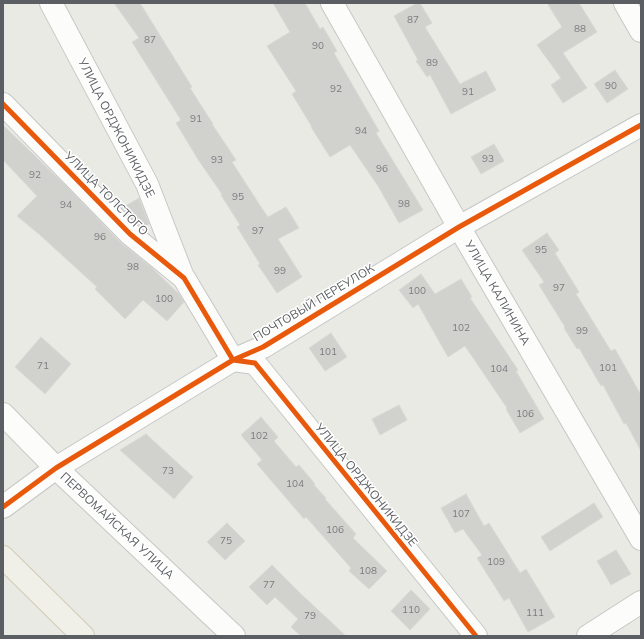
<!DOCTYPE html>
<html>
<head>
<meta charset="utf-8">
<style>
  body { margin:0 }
  #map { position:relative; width:644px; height:639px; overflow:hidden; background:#eaeae5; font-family:Mulish,sans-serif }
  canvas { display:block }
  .frame { position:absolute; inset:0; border:4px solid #5b5e62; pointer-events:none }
</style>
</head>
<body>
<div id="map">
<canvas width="644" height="639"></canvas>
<div class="frame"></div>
</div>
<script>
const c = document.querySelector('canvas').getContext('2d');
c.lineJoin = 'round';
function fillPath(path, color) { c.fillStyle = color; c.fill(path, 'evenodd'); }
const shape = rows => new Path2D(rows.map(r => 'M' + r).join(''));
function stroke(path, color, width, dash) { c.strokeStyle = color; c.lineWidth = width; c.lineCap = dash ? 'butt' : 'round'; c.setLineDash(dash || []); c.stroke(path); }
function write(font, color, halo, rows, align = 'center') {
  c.font = font + ' Mulish,sans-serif'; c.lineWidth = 3; c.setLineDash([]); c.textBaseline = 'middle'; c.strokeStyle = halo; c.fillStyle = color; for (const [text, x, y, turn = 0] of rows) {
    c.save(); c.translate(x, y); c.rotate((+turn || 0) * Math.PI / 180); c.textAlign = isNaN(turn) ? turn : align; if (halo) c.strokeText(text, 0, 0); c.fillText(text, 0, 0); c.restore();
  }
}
const building = shape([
  [114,3,140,3,192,87,190,88,213,124,212,124,236,160,232,162,263,210,268,217,286,207,299,228,278,239,302,277,277,293,258,265,260,264,237,227,240,225,221,195,222,194,199,161,176,123,181,120,132,42,139,38,114,3],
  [273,3,305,3,320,29,323,27,337,51,334,53,379,131,376,133,423,210,399,223,378,186,350,145,330,157,311,127,312,127,292,94,296,91,267,46,290,32,273,3],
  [417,3,420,3,432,23,425,27,460,84,486,71,496,90,451,114,430,75,427,77,416,61,418,60,394,16,417,3],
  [547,3,579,3,597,32,563,53,587,88,563,103,551,85,561,78,537,45,562,27,547,3],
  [615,70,628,89,607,103,594,84,615,70],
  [3,125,66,186,121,243,151,267,179,294,184,302,167,321,143,300,125,319,95,289,97,287,40,235,17,216,37,196,3,160,3,125],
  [494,144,504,161,481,174,471,157,494,144],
  [139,198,149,224,142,228,122,208,139,198],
  [547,233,559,250,555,253,579,292,576,294,611,351,615,349,641,395,641,451,626,423,624,424,603,385,601,386,579,348,577,349,564,328,565,327,539,285,544,282,522,250,547,233],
  [421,274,435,294,461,279,472,297,470,298,518,370,516,371,544,419,520,433,506,409,507,408,465,346,448,357,418,304,413,308,399,290,421,274],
  [331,333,347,357,325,371,309,348,331,333],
  [41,337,71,364,45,394,15,367,41,337],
  [399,405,407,420,380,435,372,419,399,405],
  [261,417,278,437,274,441,296,467,299,465,315,484,314,485,326,498,325,499,356,534,353,538,387,571,369,589,349,571,351,568,306,517,304,519,257,464,262,460,241,435,261,417],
  [146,434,193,477,174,499,120,450,146,434],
  [466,494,484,526,489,523,520,573,526,569,555,617,528,632,509,598,504,601,477,558,482,555,463,529,455,533,441,508,466,494],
  [594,503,603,517,550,551,541,537,594,503],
  [227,523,245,541,225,560,207,542,227,523],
  [616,550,631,574,611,585,597,561,616,550],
  [272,565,300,593,346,636,301,636,291,627,298,619,275,597,267,605,249,587,272,565],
  [411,590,430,609,410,630,391,611,411,590]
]);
fillPath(building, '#d1d1ce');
stroke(building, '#d9d8d4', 1);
const street = shape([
  [51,3,147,184,183,277],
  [332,3,459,227,641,539],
  [625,3,641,31],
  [3,104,130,234,184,278,233,360,255,363,476,636],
  [3,414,56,468,234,636],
  [3,507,56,468,233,360,263,347,459,227,641,125],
  [588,636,641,602]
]);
const primary = shape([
  [3,557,83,636]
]);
stroke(street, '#c6c6c6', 24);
stroke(primary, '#d0cbb5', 24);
stroke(street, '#fcfcfb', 22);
stroke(primary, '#f1f0e8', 22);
stroke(shape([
  [3,104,130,234,184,278,233,360,255,363,476,636],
  [3,507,56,468,233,360,263,347,459,227,641,125]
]), '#e8590c', 5);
write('10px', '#7a7c7e', null, [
  ["87",413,20],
  ["88",580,29],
  ["87",150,40],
  ["90",318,46],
  ["89",432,63],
  ["90",611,86],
  ["92",336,89],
  ["91",468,92],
  ["91",196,119],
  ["94",361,131],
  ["93",488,159],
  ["93",217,160],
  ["96",382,169],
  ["92",35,175],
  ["95",238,197],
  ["98",404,204],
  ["94",66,205],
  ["97",258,231],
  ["96",100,237],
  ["95",541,250],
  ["98",133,267],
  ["99",280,271],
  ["97",559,288],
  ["100",417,291],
  ["100",164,299],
  ["102",461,328],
  ["99",582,331],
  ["101",328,352],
  ["71",43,366],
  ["101",608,368],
  ["104",499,369],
  ["106",525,414],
  ["102",259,436],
  ["73",168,471],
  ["104",295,484],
  ["107",461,514],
  ["106",335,530],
  ["75",226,541],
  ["109",496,562],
  ["108",368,571],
  ["77",269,585],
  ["110",411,610],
  ["111",535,613],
  ["79",310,616]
]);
write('12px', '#5b5e62', '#fff', [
  ["УЛИЦА ОРДЖОНИКИДЗЕ",116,128,63],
  ["УЛИЦА ТОЛСТОГО",106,194,45],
  ["УЛИЦА КАЛИНИНА",497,293,60],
  ["ПОЧТОВЫЙ ПЕРЕУЛОК",314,303,-31],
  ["УЛИЦА ОРДЖОНИКИДЗЕ",366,485,51],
  ["ПЕРВОМАЙСКАЯ УЛИЦА",117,526,43]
]);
</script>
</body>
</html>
